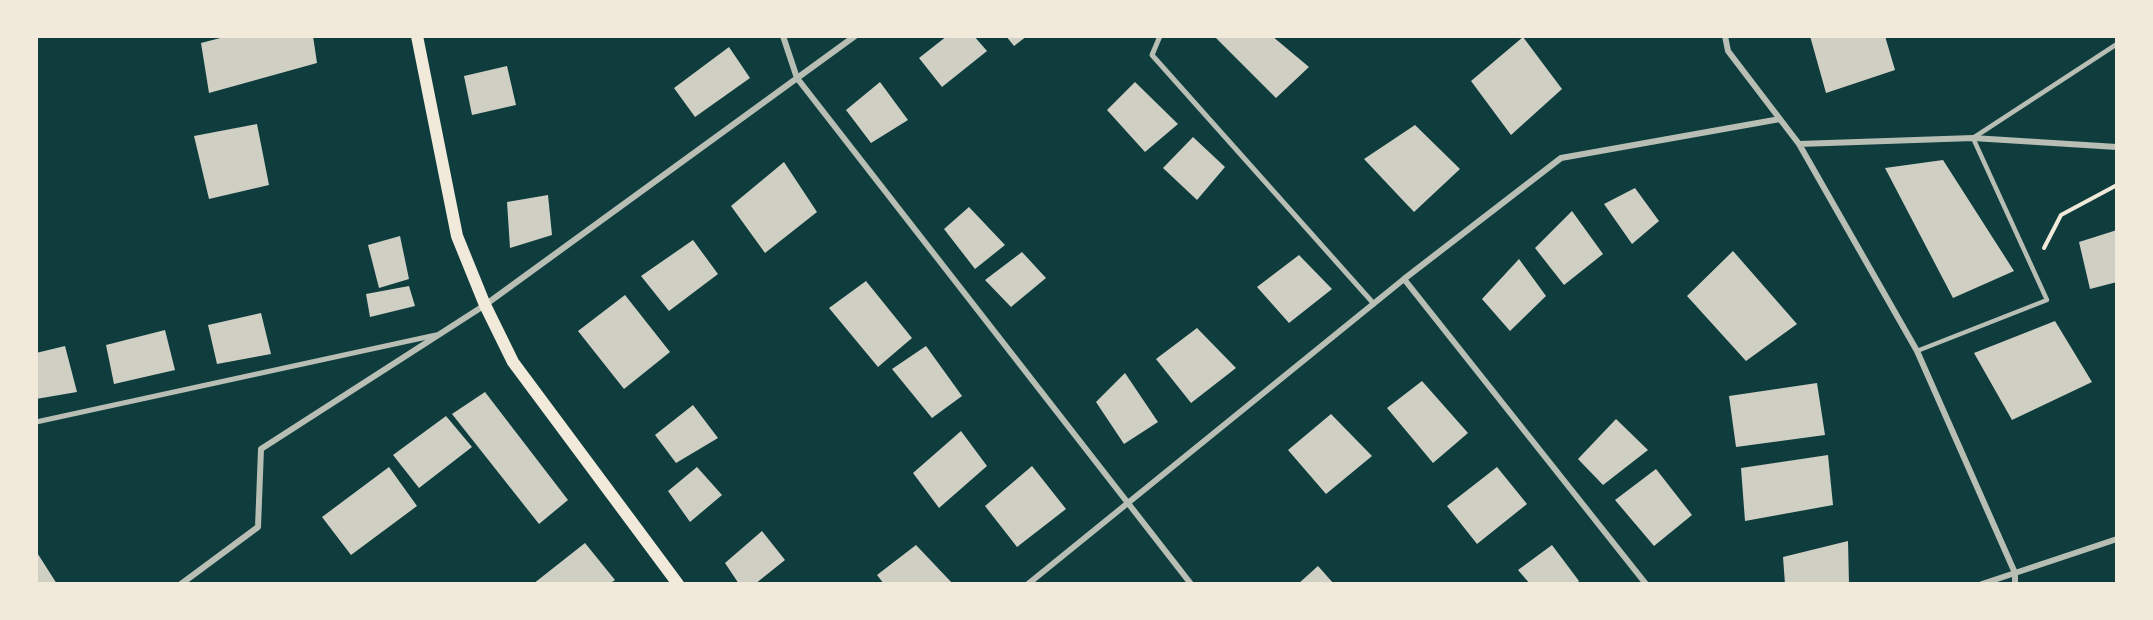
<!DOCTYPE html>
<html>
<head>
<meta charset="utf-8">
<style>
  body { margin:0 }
  #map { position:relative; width:2153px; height:620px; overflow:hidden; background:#0f3d3e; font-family:Barlow,sans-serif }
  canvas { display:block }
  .frame { position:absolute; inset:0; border:38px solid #f1e9da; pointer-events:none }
</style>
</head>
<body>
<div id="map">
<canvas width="2153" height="620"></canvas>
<div class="frame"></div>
</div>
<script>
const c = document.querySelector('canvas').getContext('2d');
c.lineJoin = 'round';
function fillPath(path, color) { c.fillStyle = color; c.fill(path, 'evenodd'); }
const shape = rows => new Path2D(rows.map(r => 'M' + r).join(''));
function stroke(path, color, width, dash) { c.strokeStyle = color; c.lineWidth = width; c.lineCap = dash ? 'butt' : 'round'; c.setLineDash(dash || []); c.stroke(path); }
fillPath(shape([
  [228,36,313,36,317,63,209,93,201,43],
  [947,36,974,36,987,51,942,87,919,58],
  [1006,36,1027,36,1014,46],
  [1214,36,1272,36,1309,67,1276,98],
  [1810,36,1885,36,1895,70,1826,93],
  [1523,37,1562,89,1511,135,1471,81],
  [729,47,750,78,695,117,674,88],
  [507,66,516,105,472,115,464,76],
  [880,82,908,120,871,143,846,110],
  [1135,82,1178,124,1145,152,1107,110],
  [257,124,269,185,209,199,194,136],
  [1415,125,1460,169,1414,212,1364,159],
  [1193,137,1225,167,1197,200,1163,168],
  [1943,160,2014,271,1953,298,1885,168],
  [784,162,817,212,765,253,731,206],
  [1635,188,1659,221,1632,244,1604,204],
  [548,195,552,235,510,248,507,202],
  [969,207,1005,245,975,269,944,229],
  [1572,211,1603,254,1564,285,1535,248],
  [2117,230,2117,282,2090,289,2079,242],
  [400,236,409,279,379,288,368,245],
  [693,240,718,274,669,311,641,276],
  [1733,251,1797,324,1746,361,1687,296],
  [1022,252,1046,278,1011,307,985,280],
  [1299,255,1332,289,1289,323,1257,287],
  [1519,259,1546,296,1510,331,1482,299],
  [866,281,912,338,878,367,829,308],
  [409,286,415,306,370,317,366,294],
  [625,295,670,352,624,389,578,331],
  [261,313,271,354,217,364,208,325],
  [2055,321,2092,382,2012,420,1974,353],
  [1197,328,1236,368,1191,403,1156,359],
  [165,330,175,370,114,384,106,345],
  [65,346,77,392,36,399,36,353],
  [926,346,962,396,932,418,892,369],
  [1125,373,1158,422,1124,444,1096,402],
  [1422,381,1468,433,1433,463,1387,408],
  [1817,383,1825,435,1736,447,1729,396],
  [485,392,568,500,539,524,452,414],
  [693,405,718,438,676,463,655,435],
  [1331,414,1372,456,1326,494,1288,450],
  [446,416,472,447,419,488,393,455],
  [1616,419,1648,450,1603,485,1578,459],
  [961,431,987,466,939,508,913,473],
  [1828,455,1833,505,1745,521,1741,468],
  [1032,466,1066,509,1017,547,985,506],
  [389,467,417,506,351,555,322,517],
  [697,467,722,495,690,522,668,491],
  [1497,467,1527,504,1477,544,1447,506],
  [1656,469,1692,515,1654,546,1615,500],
  [762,531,785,560,755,584,739,584,725,563],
  [1848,541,1849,584,1785,584,1783,557],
  [585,543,615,580,609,584,533,584],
  [916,545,953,584,884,584,877,575],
  [1552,545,1579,581,1576,584,1530,584,1518,570],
  [36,551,57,584,36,584],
  [1318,566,1334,584,1298,584]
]), '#cfcfc3');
stroke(shape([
  [2044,248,2061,215,2117,185]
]), '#f1e9da', 4);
stroke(shape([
  [1917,351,2047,300,1973,138,2117,44]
]), '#b8beb3', 4.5);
stroke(shape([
  [1160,36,1152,55,1374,304],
  [36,422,436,335]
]), '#b8beb3', 5);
stroke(shape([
  [783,36,797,78,1191,584],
  [1725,36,1728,51,1799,144,1917,351,2015,573,2015,584],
  [1799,144,1973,138,2117,147],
  [1404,279,1646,584],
  [181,584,258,527,261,449,485,305,855,36],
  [1028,584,1404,279,1561,158,1780,119],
  [1982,584,2117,539]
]), '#b8beb3', 6);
stroke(shape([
  [417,36,457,236,485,305,513,362,678,584]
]), '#f1e9da', 12);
</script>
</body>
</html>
